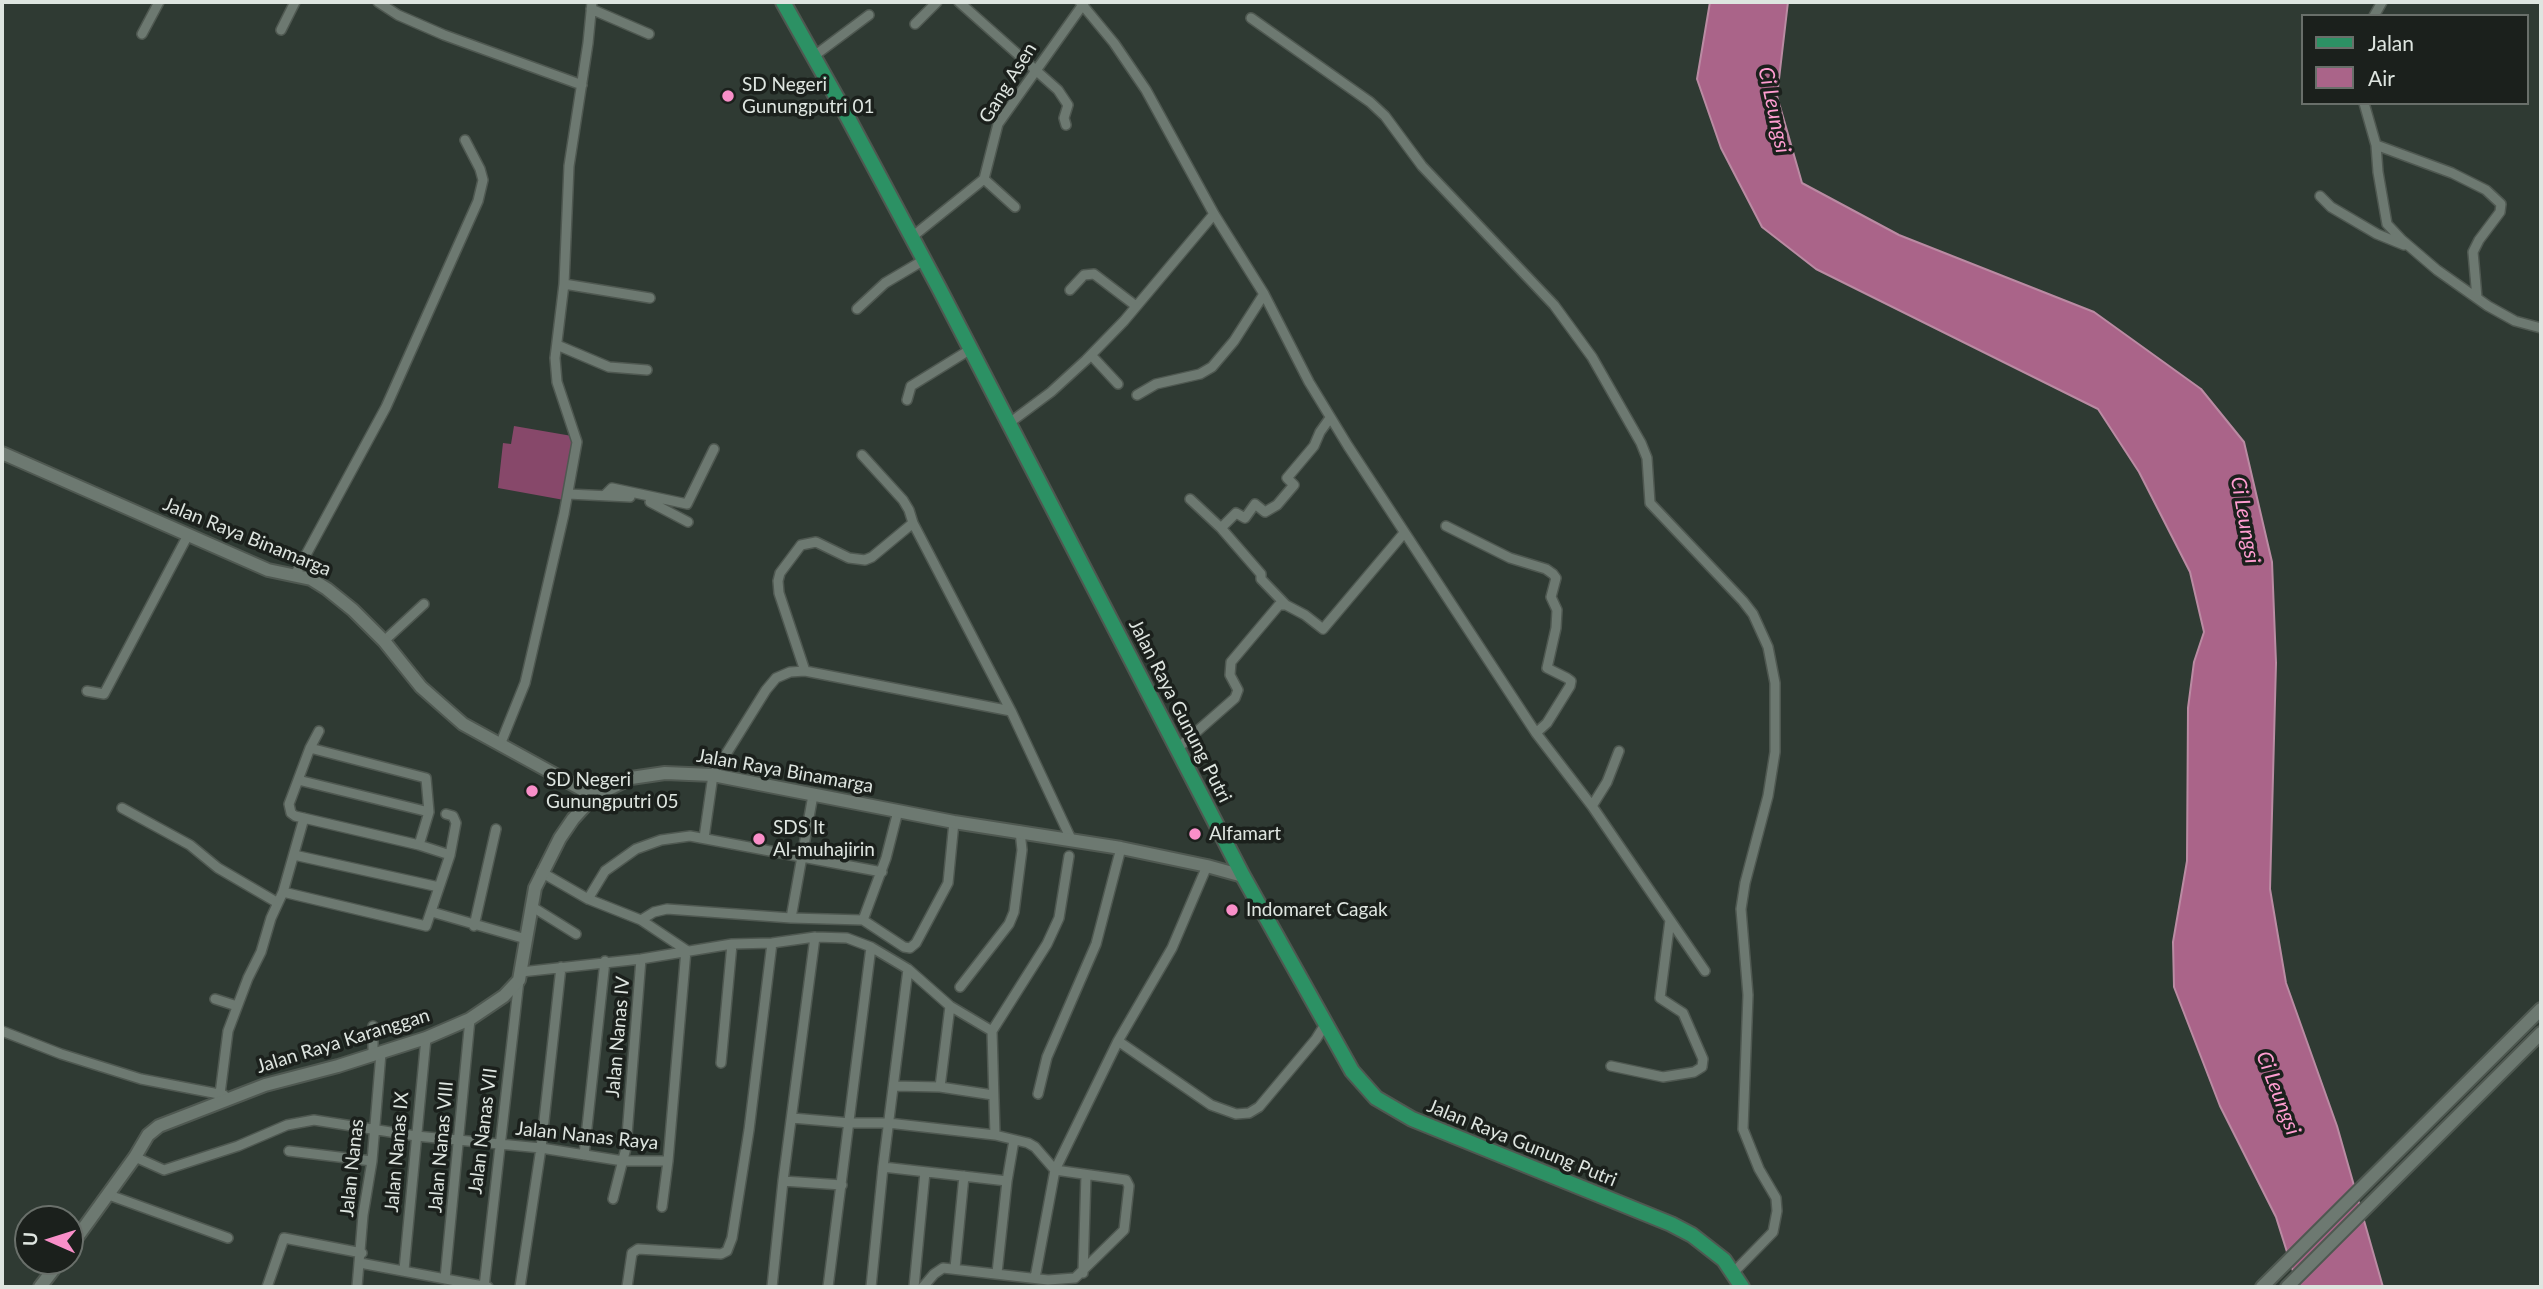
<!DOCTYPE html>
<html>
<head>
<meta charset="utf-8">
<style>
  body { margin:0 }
  #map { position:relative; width:2543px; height:1289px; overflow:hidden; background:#2f3a33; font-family:Lato,sans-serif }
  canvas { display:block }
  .frame { position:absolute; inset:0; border:4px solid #dee5e0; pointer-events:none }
  .legend { position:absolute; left:2301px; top:14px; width:228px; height:91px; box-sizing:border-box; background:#1b201c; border:2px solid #696f6a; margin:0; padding:9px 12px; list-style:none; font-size:21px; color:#dee5e0 }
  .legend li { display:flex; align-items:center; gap:14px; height:35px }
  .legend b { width:35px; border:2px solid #696f6a }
  .north { position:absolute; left:14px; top:1205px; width:70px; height:70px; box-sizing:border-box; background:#1b201c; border:2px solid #696f6a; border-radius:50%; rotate:273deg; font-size:19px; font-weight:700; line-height:28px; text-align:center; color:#dee5e0 }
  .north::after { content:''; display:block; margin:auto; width:24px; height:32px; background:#f98fc9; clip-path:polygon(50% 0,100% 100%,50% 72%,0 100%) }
</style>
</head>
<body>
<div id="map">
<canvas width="2543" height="1289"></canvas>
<div class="frame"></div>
<ul class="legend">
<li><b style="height:9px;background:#2c9164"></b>Jalan</li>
<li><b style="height:19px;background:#aa6489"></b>Air</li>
</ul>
<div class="north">U</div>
</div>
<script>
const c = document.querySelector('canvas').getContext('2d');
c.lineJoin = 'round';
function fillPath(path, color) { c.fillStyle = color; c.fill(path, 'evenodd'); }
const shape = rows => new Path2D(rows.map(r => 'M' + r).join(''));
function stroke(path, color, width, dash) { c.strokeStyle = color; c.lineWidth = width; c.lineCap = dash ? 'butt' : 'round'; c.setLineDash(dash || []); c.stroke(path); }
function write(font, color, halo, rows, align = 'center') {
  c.font = font + ' Lato,sans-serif'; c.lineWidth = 7; c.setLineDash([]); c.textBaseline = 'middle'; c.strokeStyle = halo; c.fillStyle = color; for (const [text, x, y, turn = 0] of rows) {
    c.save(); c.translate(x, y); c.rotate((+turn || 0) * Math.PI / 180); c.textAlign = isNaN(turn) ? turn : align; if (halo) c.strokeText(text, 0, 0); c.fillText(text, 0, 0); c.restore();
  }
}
fillPath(shape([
  [514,426,572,436,573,444,564,500,498,488,503,443,511,444]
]), '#87486a');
const water = shape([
  [1710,2,1788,2,1777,96,1802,183,1899,235,2094,312,2201,389,2244,442,2272,562,2276,663,2270,889,2286,983,2337,1126,2383,1287,2298,1287,2276,1217,2220,1106,2174,987,2173,942,2187,861,2188,708,2194,662,2204,632,2190,572,2139,472,2098,409,1816,269,1762,227,1721,148,1697,79,1710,2]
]);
fillPath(water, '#aa6489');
stroke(water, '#ba8ba3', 2);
const street = shape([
  [378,2,398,15,444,35,582,85],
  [959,2,1058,90,1068,105,1064,118,1066,125],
  [1080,2,1114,43,1146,90,1214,214,1264,294,1309,382,1348,446,1536,733,1592,806,1705,971],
  [591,9,649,34],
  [2374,16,2382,2],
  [1251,18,1370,102,1385,116,1422,166,1554,305,1592,357,1641,443,1647,458,1650,503,1743,601,1753,614,1768,647,1775,683,1775,752,1768,796,1745,883,1741,909,1748,995,1743,1129,1759,1169,1776,1198,1777,1211,1773,1232,1733,1273],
  [915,24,937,2],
  [281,30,295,2],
  [142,34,159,2],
  [814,56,869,15],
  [2364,103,2376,145,2378,172,2387,224,2402,240,2437,270,2488,306,2515,321,2541,328],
  [2376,145,2452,173,2486,190,2501,204,2500,212,2479,240,2473,252,2477,298],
  [984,179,1015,207],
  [2320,196,2331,207,2348,217,2377,234,2404,245],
  [912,237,984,179,998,124,1084,3],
  [564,284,650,298],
  [1070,290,1084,275,1094,274,1136,306],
  [857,309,885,283,924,260],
  [557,345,609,367,647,370],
  [1091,355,1118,384],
  [1137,395,1156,384,1200,374,1212,367,1234,341,1264,294],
  [907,400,911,386,971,349],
  [1008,424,1051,392,1086,360,1124,321,1214,214],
  [862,455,903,500,909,510,913,523,1011,711,1071,839],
  [568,494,630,497],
  [605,495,612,488,687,504,714,449],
  [1190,499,1221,528,1236,513,1245,518,1255,504,1265,512,1277,505,1294,485,1287,478,1314,446,1320,432,1330,418],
  [650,502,688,522],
  [1446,526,1510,558,1546,569,1553,574,1556,578,1551,597,1557,610,1556,628,1547,668,1567,678,1571,681,1570,686,1547,723,1536,733],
  [1221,528,1261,574,1261,579,1286,605],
  [295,575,386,407,478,201,483,180,480,169,465,140],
  [384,641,424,604],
  [805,671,779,593,778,581,780,573,801,545,816,542,849,558,865,560,872,557,913,523],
  [87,691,104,694,188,535],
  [319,731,310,748,289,804,291,813,295,816,419,845,450,855],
  [500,745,525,683,564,514,577,442,557,382,555,358,564,284,569,166,588,43,592,2],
  [310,748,426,778,429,812,419,845],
  [1178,748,1235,698,1238,690,1230,675,1231,662,1279,605,1286,605,1305,615,1323,629,1404,533],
  [298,780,429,812],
  [813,795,791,918,863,920],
  [1592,806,1607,782,1619,751],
  [122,808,190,845,218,868,278,903],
  [704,838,713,775,766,690,776,678,790,672,805,671,1011,711],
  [294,855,439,887],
  [541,872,588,899,641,920,686,950,668,1161,662,1207],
  [283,892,426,926,450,855,456,823,453,816,446,814],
  [588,899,605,871,636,849,661,840,690,836,882,872],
  [531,906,576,934],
  [432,912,526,939],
  [641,920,654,912,667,909,791,918],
  [863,920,904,947,910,948,916,943,948,883,954,822],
  [863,920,886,858,898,811],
  [474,926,496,829],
  [521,972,641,959,732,944,772,943,815,937,847,938,871,947,908,969,950,1006,992,1031,995,1135],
  [960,987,1009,924,1014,912,1022,850,1020,831],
  [215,999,237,1006],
  [373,1026,373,1055],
  [2,1031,61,1054,141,1079,224,1095],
  [992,1031,1047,944,1059,918,1069,856],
  [1118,1041,1211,1105,1236,1114,1249,1113,1259,1107,1316,1039,1326,1023],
  [721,1063,732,944],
  [1611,1066,1663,1077,1694,1072,1702,1067,1703,1059,1683,1013,1660,998,1670,920],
  [894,1086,940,1087,993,1095],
  [940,1087,950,1006],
  [220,1094,228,1031,248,978,261,952,271,918,283,892,304,818],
  [1038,1094,1047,1057,1096,944,1121,848],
  [792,1118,850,1123,888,1123,995,1135,1028,1143,1035,1147,1055,1170,1035,1278],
  [289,1151,372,1161],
  [584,1155,605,961],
  [135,1157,164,1170,238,1146,287,1125,314,1120,416,1136,541,1148,623,1161,668,1161],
  [883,1167,1007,1181],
  [783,1181,842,1185],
  [109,1195,228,1238],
  [613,1199,626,1148,641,959],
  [360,1263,488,1287],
  [955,1268,964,1176],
  [404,1270,426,1038],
  [997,1273,1007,1181,1014,1140],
  [1083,1273,1086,1175],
  [445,1279,470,1019],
  [267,1287,284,1238,362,1253],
  [357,1287,363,1215,372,1161,381,1053],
  [484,1287,519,980],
  [520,1287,541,1148,561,967],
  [627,1287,632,1253,638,1249,721,1254,727,1251,732,1238,749,1130,772,943],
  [772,1287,783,1181,815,937],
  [828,1287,871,947],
  [871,1287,883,1167,908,969],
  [914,1287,925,1172],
  [923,1287,934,1274,943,1268,1048,1280,1075,1278,1124,1230,1129,1186,1126,1180,1055,1170,1118,1041,1172,948,1207,866]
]);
const secondary = shape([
  [2,453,268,570,311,579,327,589,353,610,384,641,421,687,463,724,594,796],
  [70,1247,135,1157,148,1135,159,1126,265,1085,338,1066,426,1038,470,1019,504,996,519,980,535,888,560,838,573,819,594,796,631,778,665,773,713,775,954,822,1121,848,1207,866,1243,876],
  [40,1287,60,1261],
  [2262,1287,2541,1009],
  [2287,1287,2541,1033]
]);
const primary = shape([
  [783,2,847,116,939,288,1243,876,1352,1071,1376,1098,1412,1119,1671,1224,1692,1235,1724,1260,1742,1287]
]);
stroke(street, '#4f5851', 12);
stroke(secondary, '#4f5851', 16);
stroke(primary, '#4f5851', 18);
stroke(street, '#6d7971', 9);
stroke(secondary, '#6d7971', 12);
stroke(primary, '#2c9164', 14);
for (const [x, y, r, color] of [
  [728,96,7,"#f98fc9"],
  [532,791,7,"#f98fc9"],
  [1195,834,7,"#f98fc9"],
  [759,839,7,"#f98fc9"],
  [1232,910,7,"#f98fc9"]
]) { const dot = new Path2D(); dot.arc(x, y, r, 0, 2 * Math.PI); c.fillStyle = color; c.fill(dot); stroke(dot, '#1b201c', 2.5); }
write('19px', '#dee5e0', '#1b201c', [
  ["Gang Asen",1008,83,-58],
  ["Jalan Raya Binamarga",247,537,22],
  ["Jalan Raya Gunung Putri",1180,711,63],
  ["Jalan Raya Binamarga",785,771,10],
  ["Jalan Nanas IV",618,1037,-85],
  ["Jalan Raya Karanggan",343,1041,-17],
  ["Jalan Nanas VII",483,1131,-83],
  ["Jalan Nanas Raya",587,1136,6],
  ["Jalan Raya Gunung Putri",1522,1143,22],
  ["Jalan Nanas VIII",441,1147,-85],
  ["Jalan Nanas IX",397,1152,-85],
  ["Jalan Nanas",352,1168,-84]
]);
write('19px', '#dee5e0', '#1b201c', [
  ["SD Negeri",742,85],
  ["Gunungputri 01",742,107],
  ["SD Negeri",546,780],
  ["Gunungputri 05",546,802],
  ["SDS It",773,828],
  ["Al-muhajirin",773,850],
  ["Alfamart",1209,834],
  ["Indomaret Cagak",1246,910]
], 'left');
write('italic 21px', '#ff9dd1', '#1b201c', [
  ["Ci Leungsi",1774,110,78],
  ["Ci Leungsi",2245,520,80],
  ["Ci Leungsi",2278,1093,69]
]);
</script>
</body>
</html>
